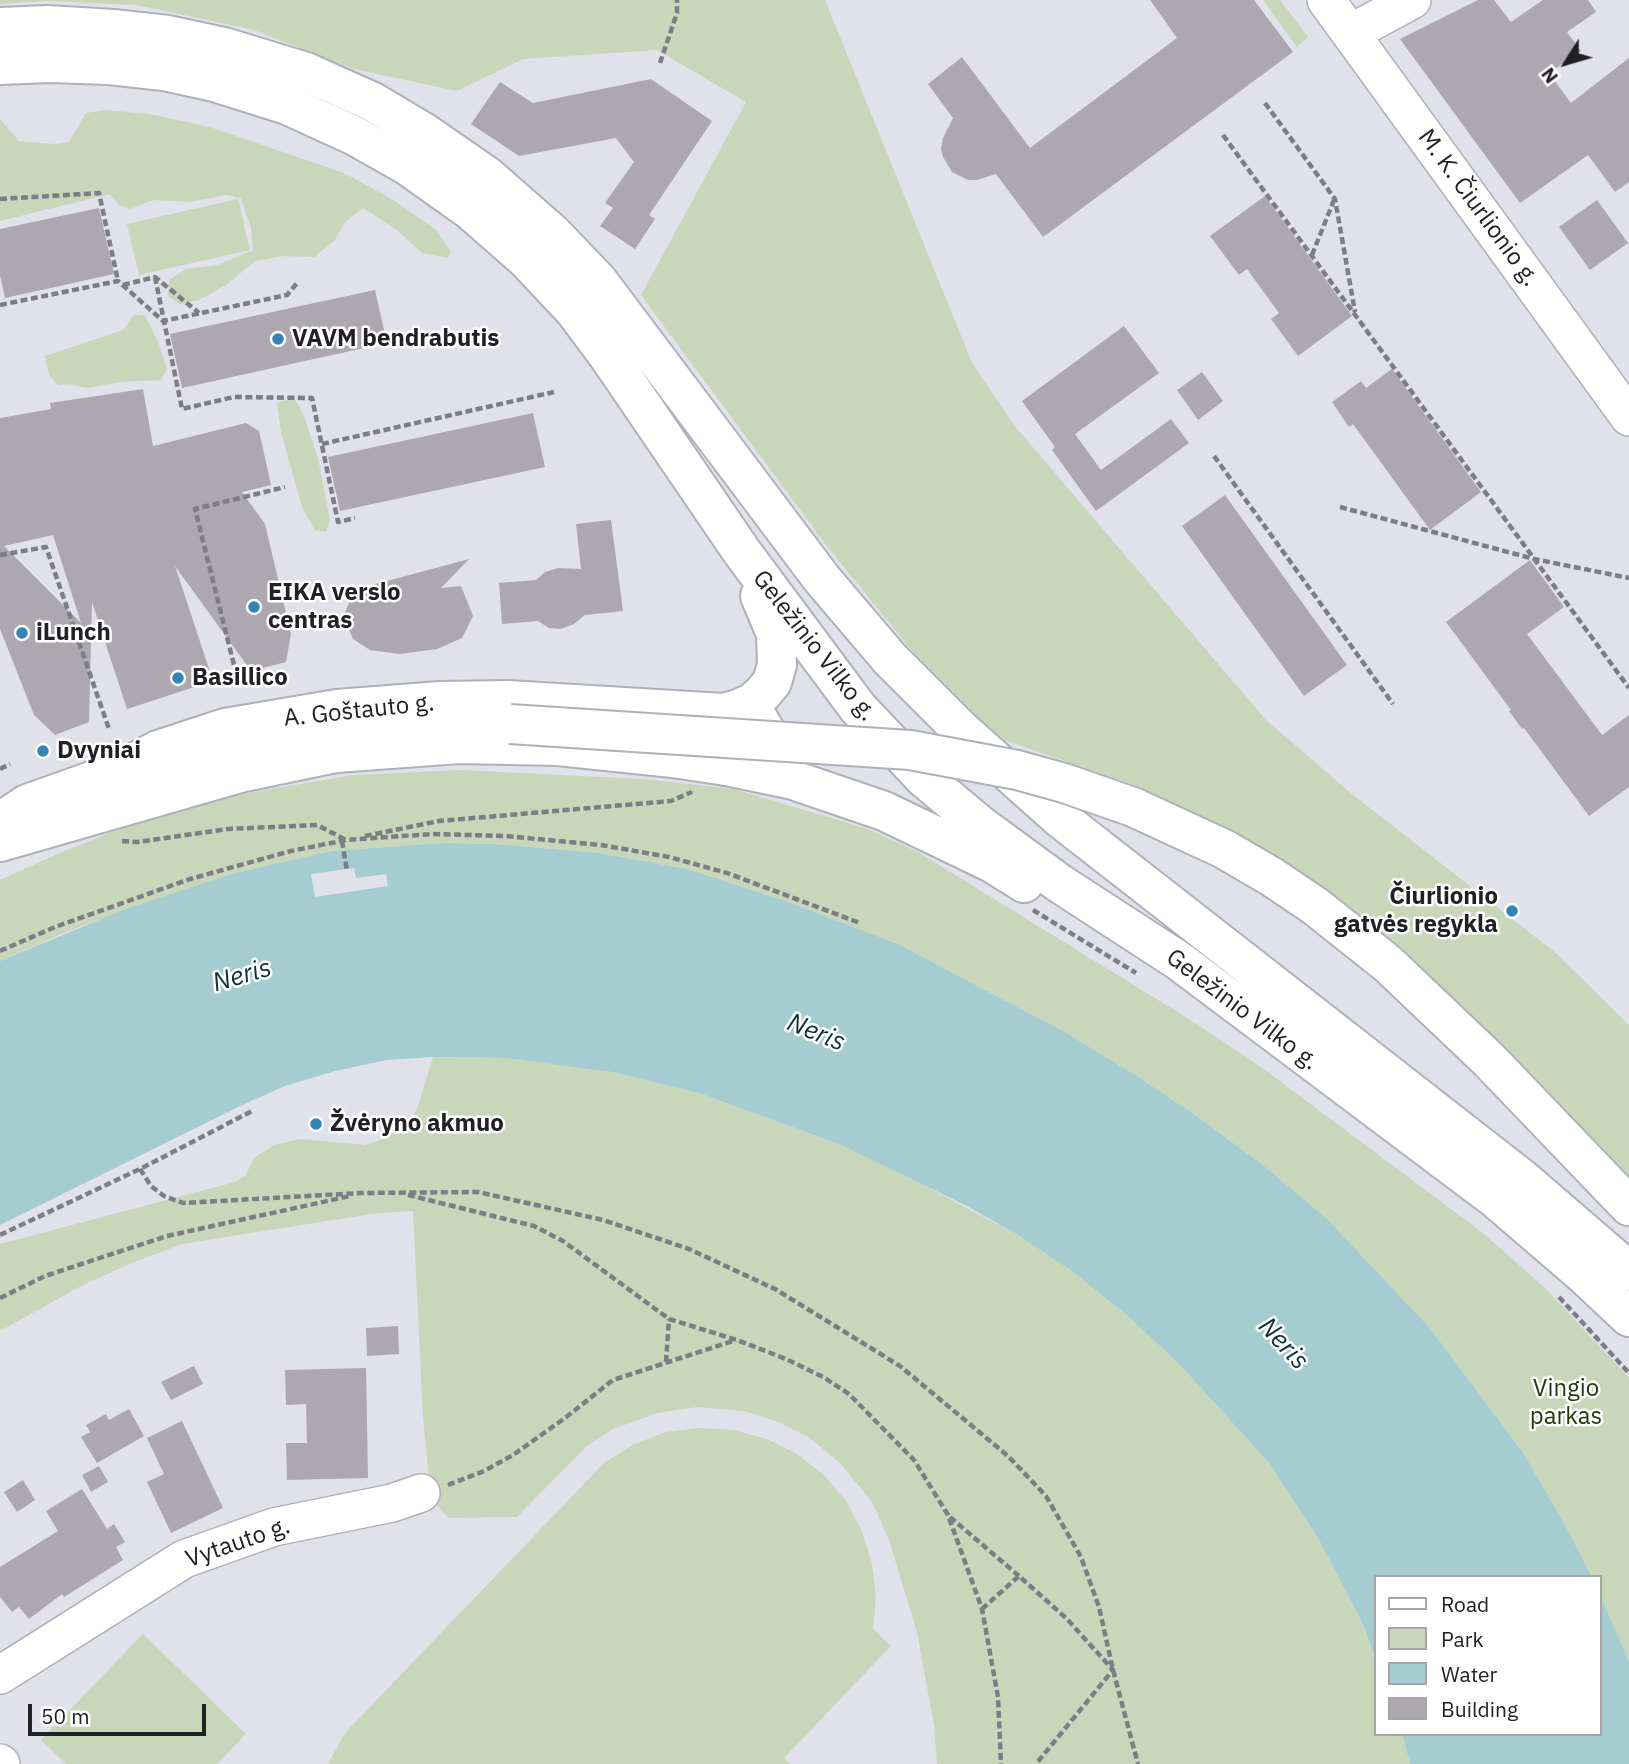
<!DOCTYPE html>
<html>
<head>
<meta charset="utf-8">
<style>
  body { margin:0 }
  #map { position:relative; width:1629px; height:1764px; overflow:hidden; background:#e0e1eb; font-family:"IBM Plex Sans",sans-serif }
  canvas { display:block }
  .legend { position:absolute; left:1374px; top:1575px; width:228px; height:161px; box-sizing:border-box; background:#fff; border:2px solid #a6a6a8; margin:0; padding:9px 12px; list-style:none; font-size:21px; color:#212125 }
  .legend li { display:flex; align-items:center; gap:14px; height:35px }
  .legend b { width:35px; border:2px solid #a6a6a8 }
  .north { position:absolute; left:1531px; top:28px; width:70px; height:70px; -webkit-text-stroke:5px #fff; paint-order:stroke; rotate:233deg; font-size:19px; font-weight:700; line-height:28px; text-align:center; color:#212125 }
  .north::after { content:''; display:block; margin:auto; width:24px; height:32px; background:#212125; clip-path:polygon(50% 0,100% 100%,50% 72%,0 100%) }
  .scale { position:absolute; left:28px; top:1704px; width:178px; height:32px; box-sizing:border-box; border:4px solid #212125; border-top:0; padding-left:9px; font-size:21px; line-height:24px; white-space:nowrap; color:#212125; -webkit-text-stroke:5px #fff; paint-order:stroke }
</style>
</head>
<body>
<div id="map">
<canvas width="1629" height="1764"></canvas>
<ul class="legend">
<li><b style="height:9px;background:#fff"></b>Road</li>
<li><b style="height:19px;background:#c8d6ba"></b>Park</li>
<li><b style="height:19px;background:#a5ccd1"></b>Water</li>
<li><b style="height:19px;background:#ada7af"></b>Building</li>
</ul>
<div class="north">N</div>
<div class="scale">50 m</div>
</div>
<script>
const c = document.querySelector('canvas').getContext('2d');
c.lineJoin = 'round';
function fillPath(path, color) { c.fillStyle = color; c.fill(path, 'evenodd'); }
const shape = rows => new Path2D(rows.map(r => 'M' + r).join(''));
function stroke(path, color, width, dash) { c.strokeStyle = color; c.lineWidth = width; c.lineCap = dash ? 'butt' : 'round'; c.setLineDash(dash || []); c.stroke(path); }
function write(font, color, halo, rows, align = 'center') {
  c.font = font + ' "IBM Plex Sans",sans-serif'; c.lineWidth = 5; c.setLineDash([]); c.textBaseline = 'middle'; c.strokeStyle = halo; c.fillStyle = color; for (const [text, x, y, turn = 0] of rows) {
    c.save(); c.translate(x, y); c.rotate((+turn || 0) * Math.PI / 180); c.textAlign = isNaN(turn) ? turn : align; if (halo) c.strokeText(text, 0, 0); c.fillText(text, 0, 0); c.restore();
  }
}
fillPath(shape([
  [0,0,825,0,972,363,1013,424,1266,720,1352,794,1557,954,1629,1025,1629,1183,1240,843,1135,785,998,738,923,664,829,549,641,295,746,102,657,50,523,59,457,91,354,69,254,30,137,5,46,1,0,4],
  [1263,0,1280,0,1308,37,1297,47],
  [105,110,149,114,210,127,344,173,395,201,436,230,451,251,448,258,422,253,398,231,363,208,345,222,335,240,314,257,284,256,255,261,226,285,199,300,180,304,168,296,169,280,186,269,217,265,253,250,251,228,241,198,226,195,190,202,153,200,130,209,118,204,110,194,0,221,0,119,19,141,54,144,69,142,86,113],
  [238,199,250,250,139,275,127,224],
  [134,315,145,315,158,342,167,369,161,380,122,382,86,388,69,384,58,385,49,375,45,356,123,330],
  [294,398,303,413,318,458,330,520,326,532,315,530,302,507,281,432,277,403],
  [460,770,642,779,734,789,865,828,918,852,1197,1024,1257,1064,1483,1233,1546,1289,1629,1378,1629,1661,1599,1593,1599,1577,1592,1577,1563,1521,1524,1454,1430,1328,1327,1219,1263,1165,1198,1117,1140,1078,1063,1031,898,944,783,900,687,869,600,853,495,844,442,843,332,851,236,873,71,930,0,961,0,880,62,852,142,820,247,793,354,775],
  [433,1057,507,1058,560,1063,612,1072,699,1093,839,1144,902,1174,1018,1235,1072,1270,1127,1315,1180,1365,1269,1463,1318,1538,1364,1628,1375,1658,1375,1734,1402,1734,1410,1764,937,1764,934,1725,917,1632,889,1540,872,1502,840,1463,810,1438,776,1421,744,1411,698,1407,657,1413,613,1429,587,1446,517,1517,449,1518,431,1499,423,1417,413,1211,371,1214,182,1244,132,1263,85,1284,0,1331,0,1244,235,1182,245,1176,255,1157,274,1145,300,1139,365,1145,383,1139,411,1120,418,1106],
  [700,1428,734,1430,767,1439,797,1454,824,1475,846,1501,862,1531,872,1564,876,1597,873,1629,891,1646,784,1758,790,1764,328,1764,345,1733,605,1462,635,1444,666,1432],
  [143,1634,246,1734,217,1764,66,1764,41,1740]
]), '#c8d6ba');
fillPath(shape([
  [442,843,495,844,600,853,687,869,783,900,898,944,1063,1031,1140,1078,1198,1117,1263,1165,1327,1219,1430,1328,1524,1454,1563,1521,1592,1577,1375,1577,1375,1658,1364,1627,1318,1538,1269,1463,1180,1365,1127,1315,1072,1271,1018,1235,967,1206,839,1144,699,1093,612,1072,507,1058,433,1057,387,1060,335,1071,285,1086,240,1106,0,1225,0,961,126,909,235,873,332,851],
  [1599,1593,1629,1661,1629,1764,1410,1764,1402,1734,1599,1734]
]), '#a5ccd1');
fillPath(shape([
  [354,868,356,878,386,874,388,886,315,897,311,874]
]), '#e0e1eb');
fillPath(shape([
  [1150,0,1254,0,1293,52,1043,237,996,174,977,180,968,180,952,172,943,157,941,149,943,138,953,118,928,84,962,57,1030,148,1177,38],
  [1478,0,1494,0,1511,22,1543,0,1588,0,1596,12,1567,32,1581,51,1549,73,1571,103,1629,58,1629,182,1615,192,1588,155,1520,203,1400,39],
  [651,79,712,121,649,215,655,219,635,249,600,226,613,208,605,203,634,162,616,138,519,156,471,124,500,82,533,103],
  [1265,196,1352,316,1298,356,1271,319,1279,313,1247,269,1239,275,1210,236],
  [1597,200,1628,243,1590,270,1559,227],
  [99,208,114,274,5,298,0,275,0,229],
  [375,290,387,343,182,388,170,334],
  [1124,326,1159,373,1075,434,1101,470,1171,419,1189,443,1096,511,1052,450,1055,447,1022,401],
  [1392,369,1481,492,1430,530,1353,424,1349,427,1332,402,1361,381,1366,388],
  [1202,372,1223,401,1198,420,1177,390],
  [143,389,153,446,246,423,259,431,271,485,242,492,265,524,291,634,286,662,251,671,175,566,213,681,127,709,92,602,89,722,55,735,34,715,0,629,0,418,51,409,50,403],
  [53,535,81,623,4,546],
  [533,413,545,467,340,511,328,457],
  [1225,495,1347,665,1304,696,1182,526],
  [611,520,623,611,585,615,574,624,561,629,549,628,538,621,502,624,499,583,536,580,545,572,558,568,581,569,576,524],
  [469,559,441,588,461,586,473,616,462,638,437,649,399,654,370,650,353,639,346,622,345,613,351,597,361,588],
  [1530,560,1564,607,1527,634,1602,735,1629,715,1629,787,1589,816,1524,728,1522,729,1509,711,1511,710,1446,622],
  [398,1326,399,1354,367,1356,366,1328],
  [194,1366,203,1384,171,1400,161,1382],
  [366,1368,368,1478,287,1480,286,1443,307,1443,306,1404,286,1405,285,1370],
  [129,1409,144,1436,97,1463,81,1437,90,1432,86,1425,106,1414,109,1420],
  [182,1421,223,1508,171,1533,147,1482,164,1474,147,1438],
  [99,1466,108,1482,91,1492,82,1475],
  [23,1480,35,1500,17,1512,4,1492],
  [82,1489,107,1529,114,1524,125,1542,116,1547,123,1560,64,1597,62,1594,29,1619,19,1607,12,1612,0,1597,0,1567,58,1531,46,1511]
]), '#ada7af');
const minor = shape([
  [1326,0,1629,417],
  [1351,33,1412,0],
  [0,1675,184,1559,274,1527,392,1503,421,1493],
  [0,1763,1,1764]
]);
const major = shape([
  [0,822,27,804,117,772,158,750,225,728,337,709,440,701,508,700,723,713,738,709,759,720,766,732,766,745,760,753,750,760,726,766,673,758,558,746,459,744,336,753,240,773,0,842]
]);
const highway = shape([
  [0,27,48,25,113,29,168,35,224,47,306,72,373,102,425,133,487,176,552,233,598,281,822,579,890,659,960,729,1061,819,1521,1178,1629,1271],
  [0,65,50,63,109,65,164,71,214,82,287,105,355,136,408,166,470,210,527,260,574,310,609,357,742,552,858,708,924,778,980,825,1059,883,1179,961,1496,1199,1581,1272,1629,1317],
  [738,709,752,703,763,693,772,682,777,665,776,634,760,596],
  [726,766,793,780,884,811,992,863,1024,883],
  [117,772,155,769,294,738,356,729,419,723,510,724],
  [1133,807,1224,849,1272,877,1315,906,1388,964,1489,1060,1629,1206]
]);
stroke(minor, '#afb1ba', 40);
stroke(major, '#afb1ba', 42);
stroke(highway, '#afb1ba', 42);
stroke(shape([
  [660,63,677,13,677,0],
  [1265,103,1335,199,1355,312],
  [1223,135,1629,688],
  [0,199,99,193,118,281],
  [1312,255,1334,200],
  [155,277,182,409,234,397,312,398,338,522,355,518],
  [123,285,155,277,199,313],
  [0,305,118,281,163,321,287,295,297,283],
  [322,444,554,392],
  [1214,456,1393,704],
  [1340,507,1534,559,1629,578],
  [0,555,46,547,109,729],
  [239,685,195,509,285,487],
  [0,769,10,764],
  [365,836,439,821,671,801,692,792],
  [122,841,138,842,228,829,317,825,346,840],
  [342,841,347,871],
  [1033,910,1136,973],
  [0,951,55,927,190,879,291,851,346,840,432,834,506,836,601,845,669,857,727,873,860,923],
  [140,1169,151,1186,164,1196,183,1203,361,1193,478,1192,603,1220,689,1249,775,1289,900,1366,1008,1456,1046,1496,1081,1557,1099,1607,1113,1670,1138,1764],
  [408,1195,534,1226,563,1241,669,1319,737,1340,786,1359,823,1377,849,1394,914,1460,948,1515,982,1609,998,1697,1001,1764],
  [0,1235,140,1169,254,1110],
  [1559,1297,1629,1373],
  [0,1298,45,1276,167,1236,350,1196],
  [666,1362,669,1319],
  [448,1485,484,1471,513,1455,565,1418,613,1380,736,1340],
  [950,1517,1019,1576],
  [982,1609,1019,1576,1067,1619,1113,1670,1036,1764]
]), '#7d7e85', 4.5, [7, 3.5]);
stroke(minor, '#fff', 37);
stroke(major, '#fff', 38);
stroke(highway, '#fff', 38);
const highwayBridge = shape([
  [510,724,910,750,1017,770,1064,783,1133,807]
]);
stroke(highwayBridge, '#afb1ba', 42, []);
stroke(highwayBridge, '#fff', 38);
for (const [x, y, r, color] of [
  [278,339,7,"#3285b6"],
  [254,607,7,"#3285b6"],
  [22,633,7,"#3285b6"],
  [178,678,7,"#3285b6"],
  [43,751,7,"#3285b6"],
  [1512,911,7,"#3285b6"],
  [316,1124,7,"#3285b6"]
]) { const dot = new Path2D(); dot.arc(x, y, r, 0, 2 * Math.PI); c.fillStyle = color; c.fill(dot); stroke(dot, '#fff', 2.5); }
write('24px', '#212125', '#fff', [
  ["M. K. Čiurlionio g.",1478,208,54],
  ["Geležinio Vilko g.",814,646,52],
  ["A. Goštauto g.",359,711,-6],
  ["Geležinio Vilko g.",1242,1010,37],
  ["Vytauto g.",238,1543,-19]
]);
write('bold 24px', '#212125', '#fff', [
  ["VAVM bendrabutis",292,339],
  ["EIKA verslo",268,593],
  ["centras",268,621],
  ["iLunch",36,633],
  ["Basillico",192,678],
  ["Dvyniai",57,751],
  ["Čiurlionio",1498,897,"right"],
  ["gatvės regykla",1498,925,"right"],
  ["Žvėryno akmuo",330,1124]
], 'left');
write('24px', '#25390c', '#fff', [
  ["Vingio",1566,1389],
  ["parkas",1566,1417]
]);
write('italic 26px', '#0a3135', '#fff', [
  ["Neris",242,976,-16],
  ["Neris",816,1033,22],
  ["Neris",1283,1344,47]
]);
</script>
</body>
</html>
